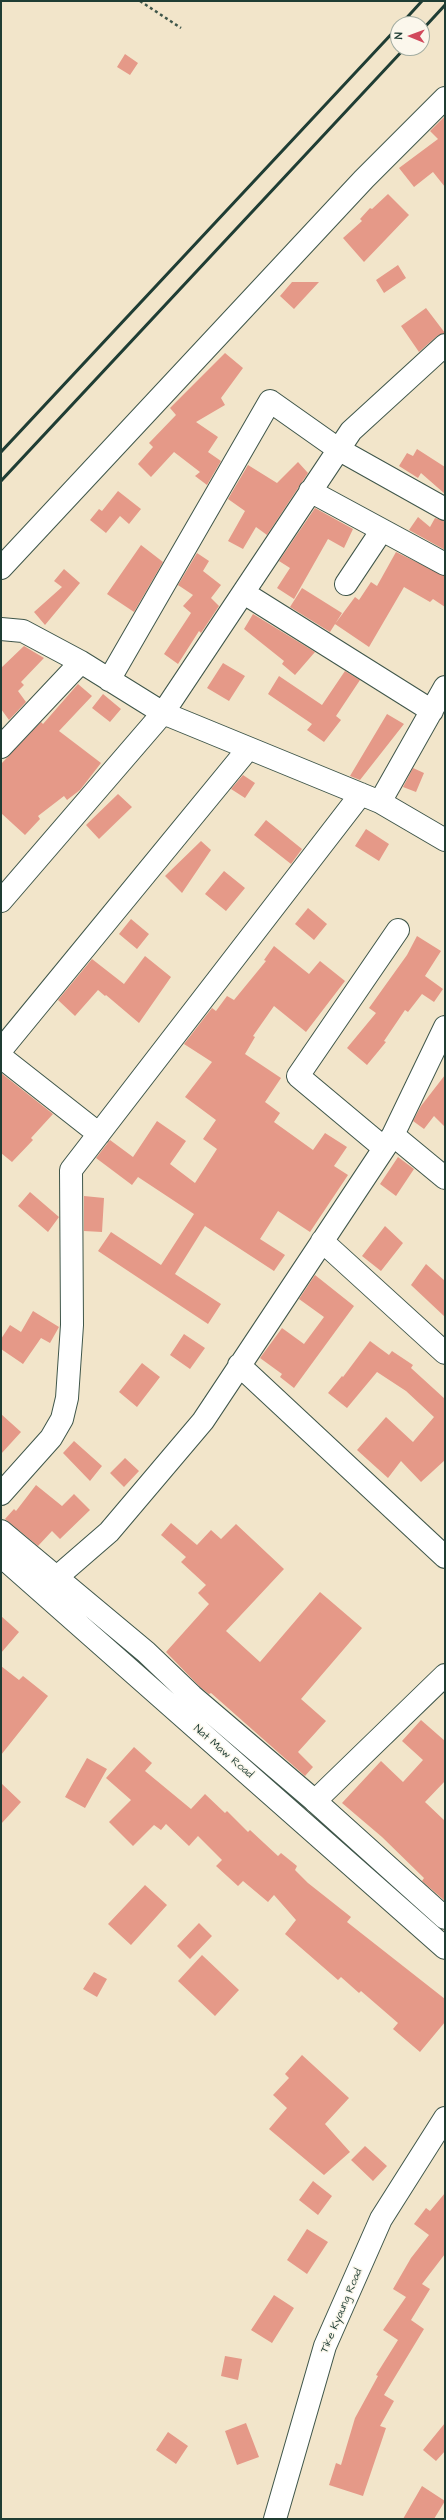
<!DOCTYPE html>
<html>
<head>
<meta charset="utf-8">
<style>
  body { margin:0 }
  #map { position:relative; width:446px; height:2520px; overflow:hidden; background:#f2e5ca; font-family:"Architects Daughter",sans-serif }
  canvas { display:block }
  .frame { position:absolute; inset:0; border:2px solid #1f3d34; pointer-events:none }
  .north { position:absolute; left:390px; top:16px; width:40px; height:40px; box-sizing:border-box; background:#fbf7ec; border:1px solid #a3ada2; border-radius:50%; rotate:271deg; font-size:11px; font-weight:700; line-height:16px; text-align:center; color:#1f3d34 }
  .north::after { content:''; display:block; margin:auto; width:14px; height:18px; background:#d1495b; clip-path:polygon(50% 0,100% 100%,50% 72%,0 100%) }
</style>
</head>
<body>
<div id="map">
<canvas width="446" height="2520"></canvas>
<div class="frame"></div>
<div class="north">N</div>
</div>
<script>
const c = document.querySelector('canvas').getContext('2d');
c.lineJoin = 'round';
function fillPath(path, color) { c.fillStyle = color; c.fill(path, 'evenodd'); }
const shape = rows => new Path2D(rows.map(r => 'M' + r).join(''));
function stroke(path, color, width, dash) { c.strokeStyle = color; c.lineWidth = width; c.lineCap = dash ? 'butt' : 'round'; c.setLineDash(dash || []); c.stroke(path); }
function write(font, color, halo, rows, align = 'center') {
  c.font = font + ' "Architects Daughter",sans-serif'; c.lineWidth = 3; c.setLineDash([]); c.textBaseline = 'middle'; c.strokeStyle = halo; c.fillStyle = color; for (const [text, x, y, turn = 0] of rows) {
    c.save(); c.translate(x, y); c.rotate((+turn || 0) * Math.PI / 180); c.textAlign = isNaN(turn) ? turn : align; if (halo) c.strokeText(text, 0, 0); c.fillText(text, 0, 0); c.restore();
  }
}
fillPath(shape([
  [125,54,138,63,130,75,117,67],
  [445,116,445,187,433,172,414,187,399,168,438,139,430,131],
  [388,194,409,215,364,262,343,238,362,221,360,219,370,208,372,209],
  [398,265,406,278,384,293,376,280],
  [292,282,319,282,294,309,280,296],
  [426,308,445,333,437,336,419,352,401,326],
  [225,353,243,368,221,398,225,405,196,422,218,437,208,452,221,461,207,485,195,476,200,472,174,452,151,477,138,464,153,447,149,443,176,415,170,408],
  [417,449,445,467,445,494,421,473,418,478,399,466,407,453,413,456],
  [298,462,308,473,267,535,256,527,243,549,228,541,245,511,228,499,248,465,277,483],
  [118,491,141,509,129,524,120,516,106,533,90,520,99,509,102,511],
  [315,508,353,529,344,548,328,539,294,599,277,588,290,568,279,561],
  [418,517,430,527,435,518,445,521,445,550,409,530],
  [141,545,163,562,134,612,107,594],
  [396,552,445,576,445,607,433,599,430,602,404,587,369,647,335,624,355,597,359,600,371,582,377,586],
  [197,553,209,561,203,571,221,585,211,598,219,606,201,633,199,631,178,664,164,654,191,613,183,606,193,595,178,585],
  [64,569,80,583,45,625,34,612,62,587,54,581],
  [302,588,342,613,330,632,290,607],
  [253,614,315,652,295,675,282,664,284,661,244,629],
  [24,646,44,658,21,682,24,685,18,691,26,702,9,720,1,709,1,668],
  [223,663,245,676,229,701,207,688],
  [345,671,360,680,336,716,341,720,324,742,307,730,312,724,268,694,279,676,322,705],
  [78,684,92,696,59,731,101,763,80,790,67,800,64,796,38,816,40,819,25,835,1,813,1,764,41,722,43,724],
  [103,694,121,709,110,722,92,708],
  [387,714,404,724,360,780,350,776],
  [413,768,424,773,416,792,403,787],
  [243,775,255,783,245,798,231,789],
  [118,794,132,807,99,839,86,825],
  [266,820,302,849,291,864,254,835],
  [366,829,389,844,379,861,355,846],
  [201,841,211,850,182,893,165,876],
  [224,871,245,888,226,911,205,894],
  [308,908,327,924,314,940,295,924],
  [131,919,149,934,137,949,119,934],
  [417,936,441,951,425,976,443,989,434,1002,422,994,408,1012,405,1010,384,1041,386,1042,367,1065,347,1048,376,1013,369,1008,407,955],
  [274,946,309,974,320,961,345,981,306,1032,274,1006,253,1036,255,1037,245,1054,281,1078,265,1102,280,1113,274,1122,313,1150,325,1133,347,1147,334,1166,348,1175,310,1232,278,1211,260,1239,285,1255,274,1271,205,1226,175,1274,221,1304,208,1324,98,1251,111,1232,161,1265,194,1214,138,1177,132,1185,96,1158,110,1140,133,1157,157,1121,186,1141,170,1164,195,1183,217,1149,203,1139,216,1120,185,1097,212,1062,184,1044,212,1008,216,1011,227,996,234,1000,266,961,264,960],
  [145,956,171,977,139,1023,106,995,105,996,98,990,75,1016,58,1000,92,959,124,984],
  [1,1073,53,1114,31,1138,33,1140,12,1162,1,1153],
  [445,1075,445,1127,434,1116,424,1129,413,1121,421,1106],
  [398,1157,414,1169,396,1196,380,1184],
  [30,1192,59,1217,48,1232,18,1206],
  [84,1196,104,1198,102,1232,84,1231],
  [385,1226,403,1243,381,1271,362,1256],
  [426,1264,445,1281,445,1317,411,1285],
  [315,1275,354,1306,294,1388,280,1377,282,1374,260,1358,282,1328,304,1344,324,1317,299,1299],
  [33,1311,59,1327,50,1343,41,1338,23,1364,1,1349,1,1339,10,1325,21,1332],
  [184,1334,205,1348,190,1369,170,1355],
  [370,1341,389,1355,392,1351,413,1365,411,1368,445,1399,445,1460,421,1482,401,1461,388,1478,357,1450,386,1417,413,1442,434,1417,406,1391,377,1372,347,1408,328,1393,342,1376,343,1377],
  [142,1363,160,1377,137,1407,119,1392],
  [1,1414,21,1432,1,1454],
  [74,1441,102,1466,90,1481,63,1453],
  [125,1458,139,1471,124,1487,110,1473],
  [36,1485,62,1506,74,1494,90,1510,60,1539,52,1531,38,1546,5,1519,14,1509,16,1511],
  [171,1523,197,1545,211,1530,221,1539,236,1524,284,1569,226,1631,260,1662,320,1592,362,1628,301,1699,326,1721,298,1752,313,1767,305,1776,211,1693,209,1694,200,1687,166,1652,209,1604,198,1593,206,1585,181,1562,186,1557,161,1535],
  [1,1616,19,1632,1,1653],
  [1,1666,19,1680,23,1676,48,1696,1,1755],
  [421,1720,445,1741,445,1781,425,1802,445,1821,445,1901,422,1881,424,1878,382,1837,342,1803,381,1761,403,1782,423,1760,402,1741],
  [134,1747,152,1763,145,1771,191,1809,205,1794,225,1813,227,1811,248,1832,250,1830,278,1856,281,1853,297,1866,295,1870,308,1883,351,1917,347,1922,445,1999,445,2022,420,2052,393,2029,398,2023,361,1991,359,1993,341,1977,338,1980,285,1934,296,1920,274,1895,268,1902,243,1881,238,1886,216,1866,222,1860,198,1836,189,1846,166,1824,161,1830,154,1825,133,1846,109,1822,131,1800,106,1778],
  [87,1758,107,1769,85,1808,65,1797],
  [1,1783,21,1802,1,1824],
  [145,1885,167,1905,131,1945,108,1924],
  [199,1923,212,1936,190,1959,177,1946],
  [202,1955,239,1990,215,2016,178,1981],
  [94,1972,107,1979,97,1997,83,1989],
  [302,2055,349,2098,325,2124,350,2152,324,2175,269,2129,287,2108,273,2095,289,2078,285,2074],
  [365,2146,387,2166,373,2181,351,2160],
  [313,2181,332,2196,318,2215,299,2200],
  [445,2193,445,2254,422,2284,430,2289,411,2320,424,2329,384,2395,394,2401,380,2426,386,2428,363,2496,329,2485,336,2463,341,2465,355,2418,378,2376,376,2375,398,2340,383,2330,406,2297,393,2289,411,2258,429,2235,414,2224,426,2208,430,2211],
  [307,2229,328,2242,307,2274,287,2260],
  [274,2295,294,2308,272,2343,251,2330],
  [225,2356,242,2359,238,2380,221,2376],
  [246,2423,259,2457,237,2465,225,2431],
  [445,2423,445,2451,436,2461,423,2450],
  [168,2432,188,2446,176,2464,156,2450],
  [422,2486,445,2501,434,2519,403,2519]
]), '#e59988');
const street = shape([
  [310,491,445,564],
  [1,568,364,179,445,98],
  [346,584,382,530],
  [244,593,432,711],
  [1,629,23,631,81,662,163,713,380,802,445,840],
  [109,680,270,401,338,449,445,509],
  [1,747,81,662],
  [380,802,445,687],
  [1,901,163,713,351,431,445,345],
  [1,1050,248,749],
  [1,1057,99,1134],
  [393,1135,445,1178],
  [384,1148,298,1076,398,930],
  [322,1241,445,1353],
  [239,1365,445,1557],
  [1,1494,51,1438,62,1419,67,1398,72,1325,71,1170,361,794],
  [47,1592,57,1577,109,1532,203,1421,393,1135,445,1027],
  [315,1801,445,1675],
  [275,2519,325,2346,381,2219,445,2118]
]);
const primary = shape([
  [1,1531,146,1652,192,1696,315,1801,445,1918],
  [1,1556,445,1948]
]);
stroke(street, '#3f564a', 24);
stroke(primary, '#3f564a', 24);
stroke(shape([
  [140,1,181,28]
]), '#3f564a', 2.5, [3, 3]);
stroke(street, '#fff', 22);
stroke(primary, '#fff', 22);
stroke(shape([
  [401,24,422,1],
  [422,30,445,5],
  [1,452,398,27],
  [1,481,405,48]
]), '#1f3d34', 3);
write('11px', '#1f3d34', '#fbf7ec', [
  ["Nat Maw Road",223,1752,41],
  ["Tike Kyaung Road",342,2311,-67]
]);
</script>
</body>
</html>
